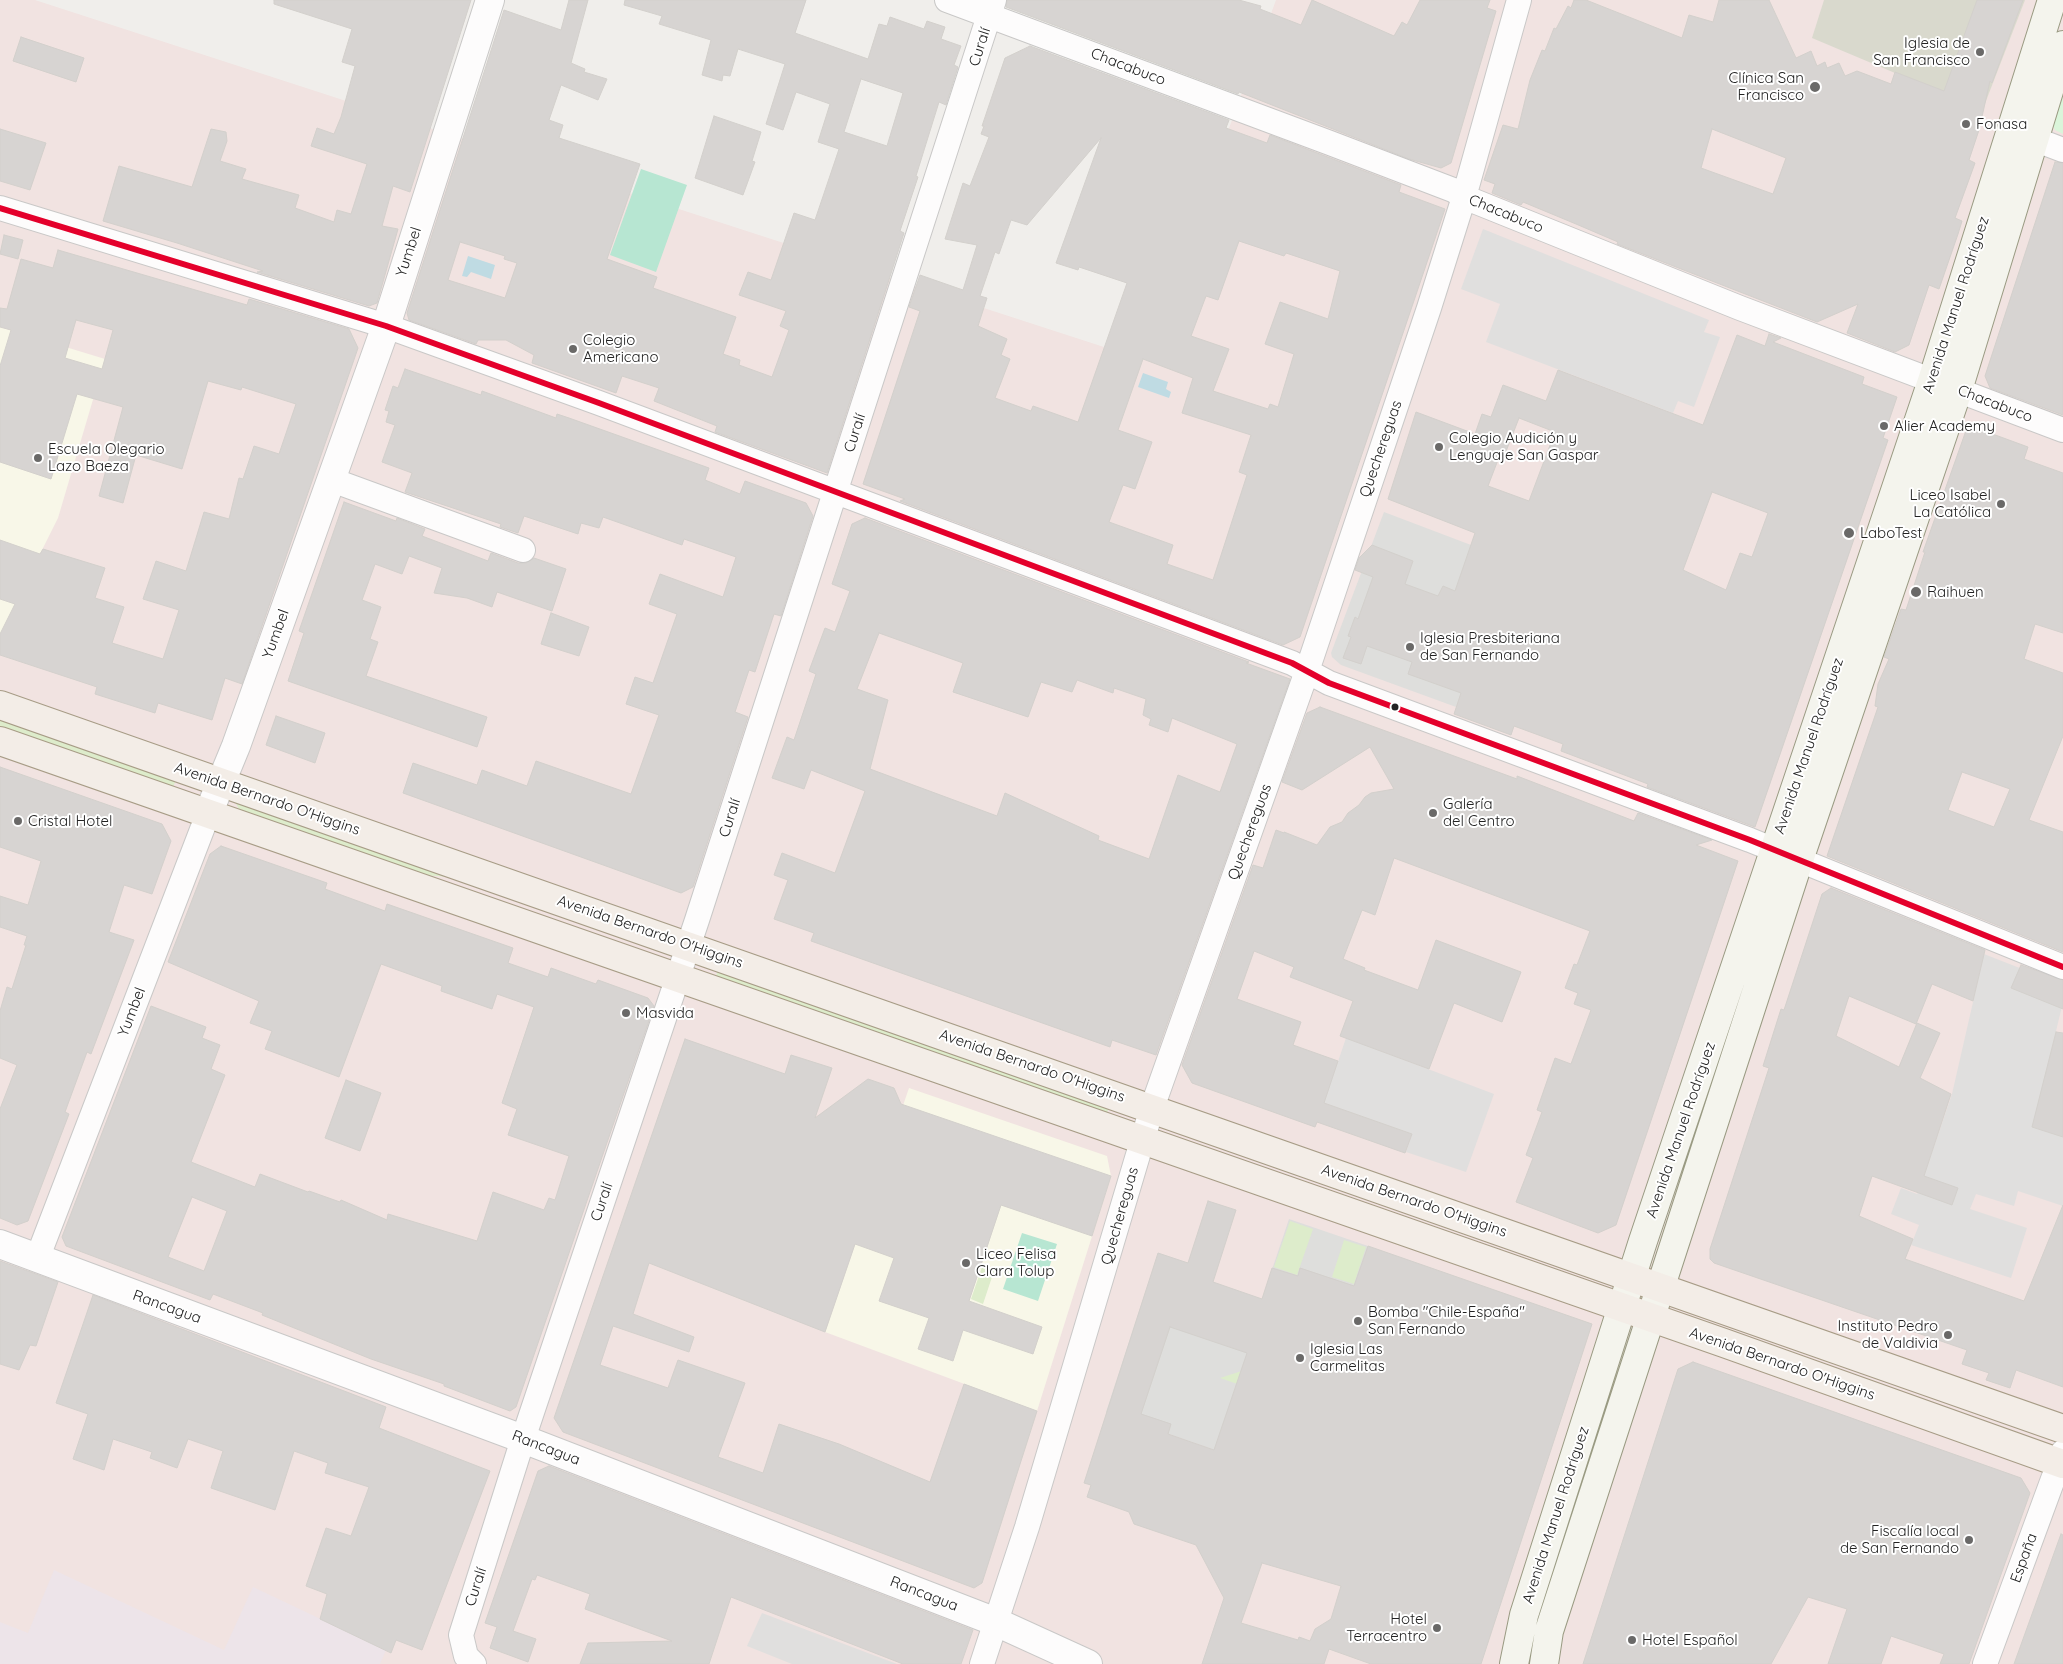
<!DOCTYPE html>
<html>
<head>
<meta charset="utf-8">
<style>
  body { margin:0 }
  canvas { display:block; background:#f0eeeb }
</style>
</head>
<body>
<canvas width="2063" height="1664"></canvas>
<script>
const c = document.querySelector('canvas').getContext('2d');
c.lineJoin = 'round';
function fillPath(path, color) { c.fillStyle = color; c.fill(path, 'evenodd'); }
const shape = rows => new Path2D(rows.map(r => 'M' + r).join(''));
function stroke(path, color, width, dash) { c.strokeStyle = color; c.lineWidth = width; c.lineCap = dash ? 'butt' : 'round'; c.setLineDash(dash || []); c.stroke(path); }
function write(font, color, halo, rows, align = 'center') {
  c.font = font + ' Quicksand,sans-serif'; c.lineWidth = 4; c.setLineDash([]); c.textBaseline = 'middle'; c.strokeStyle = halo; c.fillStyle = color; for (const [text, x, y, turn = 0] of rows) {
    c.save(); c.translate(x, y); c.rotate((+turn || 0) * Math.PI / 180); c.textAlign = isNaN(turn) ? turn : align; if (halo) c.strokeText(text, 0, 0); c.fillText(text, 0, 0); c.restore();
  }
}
fillPath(shape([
  [0,0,35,0,1144,360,1276,0,2063,0,2063,1664,0,1664]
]), '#f1e3e1');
fillPath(shape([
  [54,1570,224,1650,253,1587,386,1650,380,1664,0,1664,0,1622,28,1633]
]), '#ede4e9');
fillPath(shape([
  [0,327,105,359,58,518,0,634],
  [909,1088,1107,1156,1111,1176,1037,1411,825,1332]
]), '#f8f7e8');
fillPath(shape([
  [1384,512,1471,545,1493,607,1456,707,1341,665,1332,657,1331,653],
  [1289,1219,1368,1246,1292,1477,1106,1412,1146,1290,1253,1326]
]), '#dededc');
fillPath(shape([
  [1824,0,2025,0,1984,106,1895,73,1812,38]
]), '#d9d9cd');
fillPath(shape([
  [0,716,177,778,173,787,0,727],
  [236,800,450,877,423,875,239,809,235,802],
  [718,970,1109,1107,1107,1113,716,976],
  [1290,1221,1313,1229,1297,1275,1274,1267],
  [1344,1240,1366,1247,1354,1284,1332,1277],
  [982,1267,994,1271,983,1304,971,1299],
  [1251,1368,1249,1388,1220,1378]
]), '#ddeccb');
fillPath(shape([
  [2063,83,2063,134,2055,130,2052,123]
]), '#daf5da');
fillPath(shape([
  [641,169,687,185,656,272,610,255],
  [1022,1233,1057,1244,1038,1301,1003,1289]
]), '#b7e6d2');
fillPath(shape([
  [1483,229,1709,320,1704,332,1720,337,1694,407,1678,401,1673,413,1486,342,1500,304,1461,289],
  [1984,954,2063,985,2063,1002,2033,1127,2063,1137,2063,1206,2018,1191,2014,1206,1976,1194,1970,1209,2027,1228,2011,1278,1911,1245,1919,1225,1891,1214,1901,1188,1917,1194,1924,1176,1952,1094],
  [1346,1038,1494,1094,1466,1172,1406,1152,1412,1134,1324,1103],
  [762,1613,897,1664,792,1664,747,1646]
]), '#e0dfde');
fillPath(shape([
  [468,256,495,265,491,279,471,272,467,277,462,276],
  [1143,373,1168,382,1166,389,1171,392,1169,398,1138,387]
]), '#bfdbe3');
const building = shape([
  [274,0,471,0,410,192,393,186,382,226,398,229,377,303,369,306,257,272,263,271,177,243,103,221,119,166,192,187,211,129,226,132,227,141,220,161,246,169,242,179,299,195,295,208,334,222,337,210,351,214,367,164,311,146,317,128,334,134,341,117,355,66,342,62,352,29,274,4,274,0],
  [569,0,588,0,571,63,585,69,584,72,607,79,598,100,561,85,549,120,563,125,559,138,640,164,607,259,657,277,653,288,736,317,723,354,740,360,739,365,772,377,789,330,780,326,786,311,739,295,748,272,771,280,794,213,815,220,839,149,818,142,830,104,796,92,783,130,766,124,785,64,738,49,730,76,723,75,722,81,702,75,711,40,659,24,662,16,624,5,625,0,806,0,795,33,868,59,879,24,887,26,890,17,924,29,927,21,945,27,941,39,961,46,954,65,958,67,946,105,939,102,916,176,918,177,900,231,904,233,827,473,715,432,717,426,654,401,659,388,622,376,616,393,532,363,534,355,506,340,478,340,476,344,409,320,407,313,504,10,561,30,569,0],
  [861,79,903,93,887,146,844,132,861,79],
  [460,242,505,256,504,259,517,263,505,298,448,280,460,242],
  [1007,0,1239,0,1261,6,1260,9,1301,25,1312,0,1394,36,1402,22,1407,25,1420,0,1490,0,1487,8,1496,11,1451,163,1441,168,1409,159,1239,92,1238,94,1006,7,1007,0],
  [1574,0,1586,0,1682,38,1689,15,1713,22,1719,0,1769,0,1796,58,1811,51,1817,66,1825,62,1827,68,1839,63,1845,76,1857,71,1891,84,1895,72,1944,91,1977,0,2023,0,1992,83,1990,81,1979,130,1969,160,1975,163,1955,218,1962,221,1958,234,1939,289,1929,285,1909,345,1895,352,1847,333,1858,304,1817,322,1617,244,1618,242,1576,224,1523,202,1521,205,1492,193,1495,184,1484,180,1503,125,1518,129,1530,80,1542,50,1545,51,1554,28,1556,29,1568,6,1571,8,1574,0],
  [1712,129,1786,158,1773,194,1701,168,1712,129],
  [21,37,84,58,76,82,13,61,21,37],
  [1030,46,1229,120,1226,128,1267,143,1270,135,1401,185,1399,192,1445,209,1300,637,1283,645,900,501,905,499,863,484,920,311,909,307,920,275,963,290,977,245,945,239,963,183,970,186,989,137,981,134,984,126,982,126,1005,58,1030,46],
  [1101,138,1056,263,1078,270,1079,267,1127,283,1078,422,1033,406,1031,411,995,398,1010,359,1001,355,1007,339,978,326,987,298,980,296,995,252,999,254,1011,220,1027,225,1101,138],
  [1239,241,1284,256,1286,253,1340,271,1328,319,1280,302,1265,344,1294,354,1278,407,1270,404,1268,409,1213,391,1229,349,1191,336,1206,296,1218,300,1239,241],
  [1143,359,1193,378,1182,413,1251,435,1239,472,1247,475,1213,580,1167,564,1173,545,1109,522,1123,485,1135,489,1152,442,1118,430,1143,359],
  [714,116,761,132,752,161,755,162,743,195,695,178,714,116],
  [0,129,46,143,30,190,0,181,0,129],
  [2055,162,2063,163,2063,415,1990,388,1985,376,2055,162],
  [4,235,23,240,18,259,0,254,4,235],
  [58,250,247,305,249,299,349,329,358,348,242,684,225,678,212,720,158,703,155,713,95,694,97,687,0,655,0,634,15,604,0,599,0,540,40,554,43,549,105,568,95,598,124,607,112,643,163,659,179,610,143,599,156,561,186,571,204,512,229,519,239,478,243,479,254,446,279,454,296,404,242,387,241,390,208,381,182,469,136,455,123,503,99,496,123,407,77,394,51,479,0,462,0,366,11,330,0,327,0,308,7,309,21,259,53,268,58,250],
  [76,320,113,330,102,369,65,358,76,320],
  [1769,334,1781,338,1773,342,1864,377,1862,384,1897,397,1883,438,1888,440,1755,827,1647,787,1648,784,1561,751,1563,744,1514,726,1511,735,1454,714,1461,693,1408,674,1412,662,1367,646,1361,664,1343,658,1351,637,1348,636,1355,617,1358,619,1373,577,1355,570,1359,558,1372,545,1413,561,1405,584,1438,596,1443,586,1455,591,1475,533,1388,499,1416,412,1475,434,1482,414,1491,417,1503,385,1546,401,1558,370,1703,425,1737,335,1765,346,1769,334],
  [1519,418,1555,432,1529,501,1488,486,1501,452,1505,454,1519,418],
  [1712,492,1768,513,1752,557,1740,553,1726,590,1683,570,1712,492],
  [405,369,481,395,482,391,556,418,557,414,569,418,709,468,705,480,740,494,745,481,806,503,813,516,781,616,774,614,755,672,749,670,735,712,748,717,693,887,681,893,403,793,413,763,477,785,482,770,527,786,536,761,631,794,659,715,626,704,635,677,653,683,677,614,649,604,660,574,723,597,736,557,684,539,682,545,603,517,599,528,581,523,578,534,524,516,518,533,500,527,501,524,405,492,412,473,382,462,395,425,386,422,389,411,385,410,393,386,398,388,405,369],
  [1968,425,2028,447,2024,459,2063,473,2063,633,2035,624,2024,659,2063,673,2063,736,2029,820,2063,832,2063,952,1827,856,1878,707,1875,706,1878,684,1889,659,1884,657,1901,609,1906,610,1925,552,1923,552,1968,425],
  [1962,772,2010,789,1994,827,1948,810,1962,772],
  [344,502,396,521,397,518,425,529,422,536,488,561,491,553,518,563,526,563,534,558,566,569,552,611,497,592,492,607,467,598,434,593,442,568,409,556,402,574,375,564,362,600,381,607,370,639,378,642,366,676,487,717,477,747,288,681,304,633,299,631,344,502],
  [865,518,1249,662,1246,663,1290,679,1156,1055,1112,1040,1110,1047,811,941,814,933,774,919,788,880,774,875,782,853,835,873,865,791,811,770,804,789,772,778,787,737,794,740,816,674,809,671,825,628,835,632,850,591,832,584,852,524,865,518],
  [879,633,963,663,953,692,1028,717,1041,682,1072,692,1077,680,1113,693,1114,688,1146,699,1143,715,1151,719,1149,725,1168,732,1172,718,1237,744,1220,792,1178,775,1149,859,1098,840,1099,836,1005,793,997,816,870,769,888,700,857,689,879,633],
  [551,613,589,627,579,656,541,644,551,613],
  [1320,707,1517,779,1517,776,1634,821,1638,813,1712,840,1696,845,1738,861,1616,1225,1598,1233,1516,1202,1533,1158,1526,1155,1542,1112,1537,1110,1555,1058,1571,1064,1591,1010,1574,1004,1578,993,1565,988,1574,964,1577,965,1590,931,1394,858,1375,915,1362,910,1343,959,1365,968,1364,970,1418,990,1436,940,1521,972,1502,1022,1454,1003,1429,1069,1340,1036,1353,1001,1290,977,1294,967,1254,951,1237,999,1301,1022,1293,1045,1338,1061,1324,1103,1412,1134,1405,1153,1317,1122,1315,1127,1192,1083,1182,1065,1253,865,1263,868,1276,830,1284,833,1284,832,1317,845,1330,827,1342,822,1348,813,1359,805,1365,797,1371,793,1394,789,1370,747,1302,790,1282,782,1307,713,1320,707],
  [276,716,325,733,315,763,266,745,276,716],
  [0,767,162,824,171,841,152,894,124,885,109,932,134,940,91,1054,87,1052,65,1112,69,1114,28,1221,17,1225,0,1218,0,1109,17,1065,0,1058,0,1011,7,987,12,989,26,945,24,945,27,936,0,927,0,896,28,905,41,861,0,847,0,767],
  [221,846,327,883,325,889,385,911,387,904,513,948,508,963,548,977,551,968,596,984,598,980,648,998,654,1006,516,1407,510,1411,444,1386,444,1384,371,1359,262,1315,263,1313,213,1294,210,1300,66,1246,62,1237,151,1006,206,1027,202,1038,220,1045,211,1069,225,1075,191,1162,255,1187,260,1174,308,1192,309,1191,340,1202,341,1200,387,1220,388,1214,477,1241,493,1192,544,1210,549,1198,555,1200,569,1156,508,1135,517,1109,502,1103,534,1007,497,994,492,1009,441,991,442,986,381,964,339,1077,265,1049,272,1031,250,1023,259,1001,168,962,210,854,221,846],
  [192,1197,227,1211,204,1271,168,1257,192,1197],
  [1831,888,1985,950,1973,1001,1932,984,1916,1024,1849,996,1836,1036,1899,1067,1917,1023,1940,1033,1920,1078,1951,1094,1924,1176,1958,1188,1952,1205,1872,1176,1859,1216,1913,1239,1905,1259,2024,1301,2063,1205,2063,1387,2016,1370,2010,1388,1986,1380,1989,1373,1962,1364,1967,1350,1714,1263,1710,1259,1710,1249,1769,1068,1763,1066,1781,1009,1784,1010,1822,894,1831,888],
  [2021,965,2063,980,2063,1009,2011,988,2021,965],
  [2056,1032,2063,1033,2063,1137,2032,1127,2056,1032],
  [685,1039,785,1074,791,1055,832,1068,815,1118,868,1079,894,1088,901,1104,1111,1176,1092,1236,1001,1205,969,1301,1042,1327,1033,1354,963,1330,953,1361,918,1349,929,1318,879,1301,894,1258,855,1244,825,1332,649,1263,633,1314,694,1337,689,1352,613,1326,600,1365,668,1388,678,1360,745,1383,718,1457,763,1473,779,1424,839,1444,930,1482,964,1384,1037,1411,982,1583,974,1588,563,1432,554,1418,685,1039],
  [346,1080,381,1093,360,1151,325,1138,346,1080],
  [1208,1201,1236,1210,1213,1282,1262,1299,1272,1268,1298,1276,1300,1268,1354,1286,1368,1246,1592,1324,1481,1664,1371,1664,1329,1649,1324,1664,1202,1664,1224,1598,1196,1545,1134,1524,1129,1512,1087,1497,1091,1485,1084,1483,1158,1253,1188,1263,1208,1201],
  [1170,1327,1247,1353,1214,1450,1168,1434,1171,1424,1141,1414,1170,1327],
  [1262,1563,1341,1586,1331,1619,1315,1629,1310,1641,1299,1637,1298,1640,1241,1623,1262,1563],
  [0,1261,58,1282,36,1346,30,1345,19,1370,0,1364,0,1261],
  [93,1295,386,1407,379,1428,490,1471,422,1650,396,1640,391,1653,320,1619,327,1594,306,1586,326,1528,351,1536,369,1487,325,1473,328,1463,294,1451,275,1510,211,1488,223,1451,188,1439,177,1468,150,1458,152,1452,113,1439,104,1470,73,1459,88,1414,56,1403,93,1295],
  [1693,1362,2021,1478,2030,1493,1969,1664,1940,1664,1944,1654,1891,1636,1881,1664,1828,1664,1847,1609,1808,1597,1771,1664,1583,1664,1678,1369,1693,1362],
  [549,1466,973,1630,961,1664,903,1664,731,1597,709,1664,580,1664,588,1643,672,1641,585,1609,590,1594,537,1575,535,1580,532,1579,513,1631,536,1639,528,1662,490,1648,497,1627,485,1623,538,1471,549,1466],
  [2061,1534,2063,1535,2063,1664,2014,1664,2061,1534]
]);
fillPath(building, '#d7d4d2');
stroke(building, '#d3d0cc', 1);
const minor = shape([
  [947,0,1330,143,1453,190,1464,197,1740,308,2063,430],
  [2034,139,2063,150],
  [0,208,386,326,599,403,1292,663,1329,683,1750,840,2063,967],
  [332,480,523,550],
  [37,1259,208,814],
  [474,1664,466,1656,461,1635,523,1439,697,920,994,0],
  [982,1664,1027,1527,1152,1108,1307,671,1429,308,1464,197,1519,0],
  [1985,1664,2063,1452]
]);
const tertiary = shape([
  [208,814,236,746,386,326,490,0],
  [0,1244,523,1439,996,1622,1088,1664]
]);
const secondary = shape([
  [1514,1664,1524,1615,1643,1241,1932,381,2052,0],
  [1544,1664,1549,1631,1802,851,1958,390,2063,45]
]);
const primary = shape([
  [0,705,2063,1429],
  [0,741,1724,1343,2063,1464]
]);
stroke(minor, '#c9c8c7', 26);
stroke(tertiary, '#c9c8c7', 30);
stroke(secondary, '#999a82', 30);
stroke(primary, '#a79c86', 30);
stroke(minor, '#fdfcfc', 24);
stroke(tertiary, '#fdfcfc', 28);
stroke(secondary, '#f4f4ed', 28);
stroke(primary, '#f3ede7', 28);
stroke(shape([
  [0,208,386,326,599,403,1292,663,1329,683,1750,840,2063,967]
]), '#e4002b', 6);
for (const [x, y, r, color] of [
  [1980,52,5,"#6a6968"],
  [1815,87,6,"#6a6968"],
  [1966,124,5,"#6a6968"],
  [573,349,5,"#6a6968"],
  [1884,426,5,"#6a6968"],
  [1439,447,5,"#6a6968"],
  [38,458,5,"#6a6968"],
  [2001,504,5,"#6a6968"],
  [1849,533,6,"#6a6968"],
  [1916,592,6,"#6a6968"],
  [1410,647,5,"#6a6968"],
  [1395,707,4.5,"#222"],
  [1433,813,5,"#6a6968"],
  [18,821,5,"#6a6968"],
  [626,1013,5,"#6a6968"],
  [966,1263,5,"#6a6968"],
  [1358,1321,5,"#6a6968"],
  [1948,1335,5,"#6a6968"],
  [1300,1358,5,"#6a6968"],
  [1969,1540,5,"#6a6968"],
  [1437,1628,5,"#6a6968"],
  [1632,1640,5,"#6a6968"]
]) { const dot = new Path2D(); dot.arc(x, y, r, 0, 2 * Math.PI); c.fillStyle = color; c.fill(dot); stroke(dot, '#fff', 2); }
write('15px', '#222', '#fff', [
  ["Iglesia de",1970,43,"right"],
  ["San Francisco",1970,60,"right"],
  ["Clínica San",1804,78,"right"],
  ["Francisco",1804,95,"right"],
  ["Fonasa",1976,124],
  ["Colegio",583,340],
  ["Americano",583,357],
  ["Alier Academy",1894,426],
  ["Colegio Audición y",1449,438],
  ["Lenguaje San Gaspar",1449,455],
  ["Escuela Olegario",48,449],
  ["Lazo Baeza",48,466],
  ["Liceo Isabel",1991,495,"right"],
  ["La Católica",1991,512,"right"],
  ["LaboTest",1860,533],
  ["Raihuen",1927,592],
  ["Iglesia Presbiteriana",1420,638],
  ["de San Fernando",1420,655],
  ["Galería",1443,804],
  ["del Centro",1443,821],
  ["Cristal Hotel",28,821],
  ["Masvida",636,1013],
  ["Liceo Felisa",976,1254],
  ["Clara Tolup",976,1271],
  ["Bomba \"Chile-España\"",1368,1312],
  ["San Fernando",1368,1329],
  ["Instituto Pedro",1938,1326,"right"],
  ["de Valdivia",1938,1343,"right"],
  ["Iglesia Las",1310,1349],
  ["Carmelitas",1310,1366],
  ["Fiscalía local",1959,1531,"right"],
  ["de San Fernando",1959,1548,"right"],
  ["Hotel",1427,1619,"right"],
  ["Terracentro",1427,1636,"right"],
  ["Hotel Español",1642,1640]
], 'left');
write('15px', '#222', '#fff', [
  ["Curalí",980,47,-72],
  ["Chacabuco",1128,67,21],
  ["Chacabuco",1506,214,22],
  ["Yumbel",409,252,-72],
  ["Avenida Manuel Rodríguez",1956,305,-72],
  ["Chacabuco",1995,404,21],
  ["Curalí",855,433,-72],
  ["Quechereguas",1381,449,-71],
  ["Yumbel",276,634,-70],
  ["Avenida Manuel Rodríguez",1809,746,-71],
  ["Avenida Bernardo O'Higgins",267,799,19],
  ["Curalí",730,818,-72],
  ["Quechereguas",1250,832,-70],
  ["Avenida Bernardo O'Higgins",650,932,19],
  ["Yumbel",132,1012,-69],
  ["Avenida Bernardo O'Higgins",1032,1066,19],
  ["Avenida Manuel Rodríguez",1681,1130,-71],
  ["Avenida Bernardo O'Higgins",1414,1201,19],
  ["Curalí",602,1202,-71],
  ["Quechereguas",1120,1216,-74],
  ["Rancagua",167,1307,20],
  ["Avenida Bernardo O'Higgins",1782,1364,19],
  ["Rancagua",546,1448,21],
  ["Avenida Manuel Rodríguez",1556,1515,-72],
  ["España",2024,1558,-70],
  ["Curalí",476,1587,-72],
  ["Rancagua",924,1594,21]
]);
</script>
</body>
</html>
